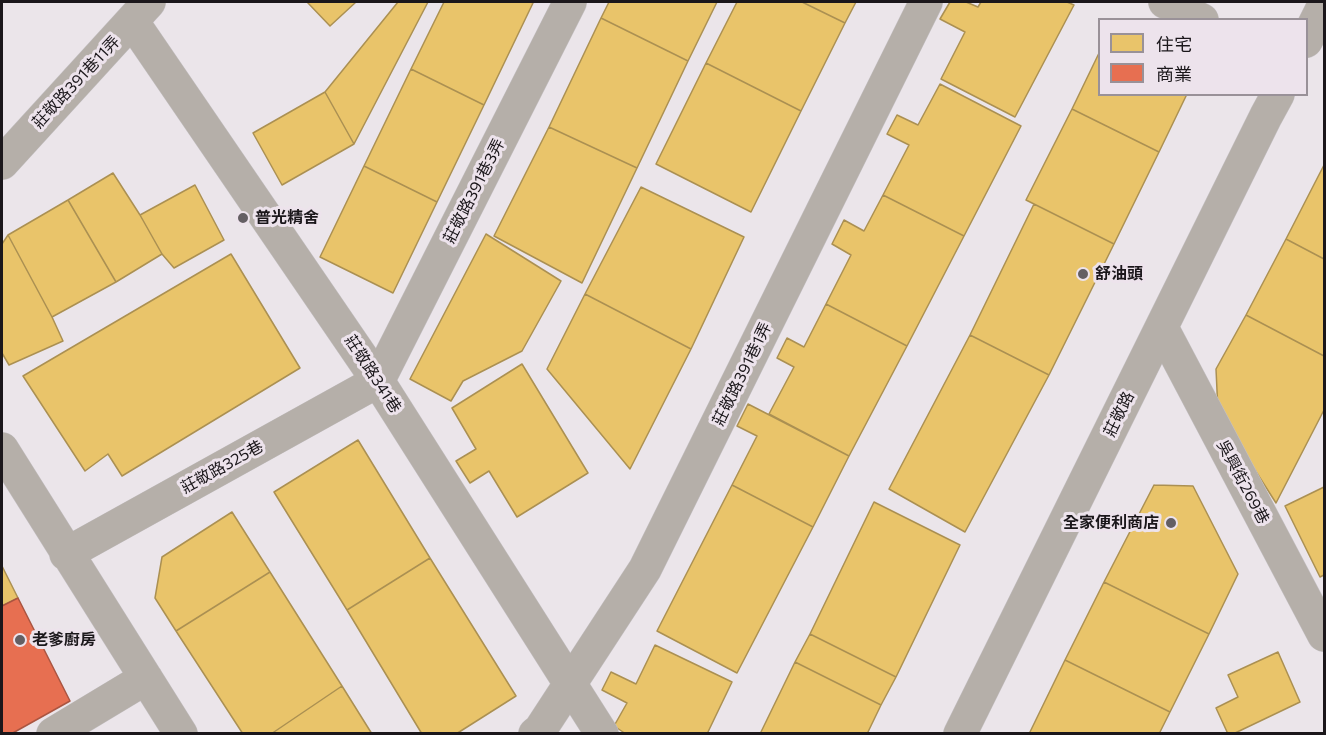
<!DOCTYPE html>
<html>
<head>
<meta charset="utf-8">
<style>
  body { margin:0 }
  #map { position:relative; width:1326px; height:735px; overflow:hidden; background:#ebe5ea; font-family:Commissioner,"Noto Sans TC",sans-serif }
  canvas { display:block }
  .frame { position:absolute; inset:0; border:3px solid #1b171b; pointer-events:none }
  .legend { position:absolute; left:1098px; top:18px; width:210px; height:78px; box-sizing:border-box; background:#ede3ec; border:2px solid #999198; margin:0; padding:8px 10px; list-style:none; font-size:18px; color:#1b171b }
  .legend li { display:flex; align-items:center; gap:12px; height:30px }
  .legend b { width:30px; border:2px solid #999198 }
</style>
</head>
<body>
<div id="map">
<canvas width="1326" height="735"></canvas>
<div class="frame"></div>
<ul class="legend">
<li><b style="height:16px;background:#e9c46a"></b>住宅</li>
<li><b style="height:16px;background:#e76f51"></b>商業</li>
</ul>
</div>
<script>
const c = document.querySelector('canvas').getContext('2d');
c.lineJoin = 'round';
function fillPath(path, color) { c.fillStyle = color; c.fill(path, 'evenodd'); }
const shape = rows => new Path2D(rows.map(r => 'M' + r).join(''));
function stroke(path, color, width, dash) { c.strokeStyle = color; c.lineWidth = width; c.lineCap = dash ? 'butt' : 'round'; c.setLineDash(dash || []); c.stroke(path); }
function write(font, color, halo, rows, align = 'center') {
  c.font = font + ' Commissioner,"Noto Sans TC",sans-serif'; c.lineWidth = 6; c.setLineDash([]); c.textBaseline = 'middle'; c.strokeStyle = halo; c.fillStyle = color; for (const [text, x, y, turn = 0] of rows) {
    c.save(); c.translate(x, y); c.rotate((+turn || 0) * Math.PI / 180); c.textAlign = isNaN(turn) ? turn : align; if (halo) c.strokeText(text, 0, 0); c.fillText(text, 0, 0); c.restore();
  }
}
const homes = shape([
  [307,2,356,2,330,26,307,2],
  [398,2,428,2,354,144,325,92,398,2],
  [444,2,531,2,533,3,484,105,411,69,444,2],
  [609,2,717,2,688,61,601,18,609,2],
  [737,2,802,2,845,23,801,111,706,63,737,2],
  [802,2,856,2,845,23,802,2],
  [950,2,966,2,978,7,981,2,1067,2,1074,5,1015,117,941,79,965,32,940,19,950,2],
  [601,18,688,61,637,168,549,127,601,18],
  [1100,51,1100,94,1187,94,1159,152,1072,109,1100,51],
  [706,63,801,111,751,212,656,164,706,63],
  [411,69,484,105,437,202,364,166,411,69],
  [940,84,1021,126,964,236,883,195,909,145,887,134,897,115,918,125,940,84],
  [325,92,354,144,282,185,253,133,325,92],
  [1072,109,1159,152,1114,244,1026,200,1072,109],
  [549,127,637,168,582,283,494,236,549,127],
  [1324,165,1324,259,1286,239,1324,165],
  [364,166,437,202,393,293,320,257,364,166],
  [113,173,140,215,162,254,116,282,68,200,113,173],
  [195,185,224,240,174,268,162,254,140,215,195,185],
  [641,187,744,237,691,349,585,294,641,187],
  [883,195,964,236,907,346,826,304,851,255,832,244,844,220,864,231,883,195],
  [68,200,116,282,52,317,8,235,68,200],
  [1034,204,1114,244,1049,375,970,335,1034,204],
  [486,234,561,281,522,351,463,381,451,401,410,379,486,234],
  [8,235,52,317,63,341,9,365,2,353,2,244,8,235],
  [1286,239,1324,259,1324,356,1246,315,1286,239],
  [231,254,300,368,122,476,108,454,85,471,23,376,231,254],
  [585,294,691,349,630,469,547,369,585,294],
  [826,304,907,346,849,456,769,414,794,367,777,358,787,338,804,347,826,304],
  [1246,315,1324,356,1324,410,1276,503,1218,412,1216,369,1246,315],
  [970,335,1049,375,965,532,889,489,970,335],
  [522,364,588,473,517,517,489,471,470,483,456,461,476,449,452,408,522,364],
  [748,404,849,456,813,527,732,485,757,436,737,426,748,404],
  [358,440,430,558,347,610,274,492,358,440],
  [732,485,813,527,737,673,657,631,732,485],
  [1154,485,1193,486,1238,574,1209,634,1104,582,1154,485],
  [1324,487,1324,575,1320,577,1285,506,1324,487],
  [874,502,960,545,896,677,810,634,874,502],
  [232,512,270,572,176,631,155,598,162,557,232,512],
  [430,558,516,696,456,734,422,734,347,610,430,558],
  [2,566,18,598,2,606,2,566],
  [270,572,342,686,271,734,243,734,176,631,270,572],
  [1104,582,1209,634,1170,712,1065,660,1104,582],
  [810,634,896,677,881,705,795,662,810,634],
  [655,645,732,682,707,734,626,734,614,726,627,703,602,690,611,672,636,684,655,645],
  [1278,652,1300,702,1233,734,1228,734,1216,708,1238,697,1228,675,1278,652],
  [1065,660,1170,712,1159,734,1029,734,1065,660],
  [795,662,881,705,867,734,760,734,795,662],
  [342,686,372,734,271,734,342,686]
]);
fillPath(homes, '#e9c46a');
stroke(homes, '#ab9052', 1.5);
const shops = shape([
  [18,598,70,701,11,734,2,734,2,606,18,598]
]);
fillPath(shops, '#e76f51');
stroke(shops, '#aa5541', 1.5);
const minor = shape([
  [1165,2,1202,20],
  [132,21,378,381,602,734],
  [1306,41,1324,5],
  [2,163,149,2],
  [1162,328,1324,635],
  [2,449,181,734],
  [66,554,378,381,570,2],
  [53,734,146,678],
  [535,734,540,730,645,569,926,2],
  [960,734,1266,116,1278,94]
]);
stroke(minor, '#c5c1c4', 34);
stroke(minor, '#b5afa9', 33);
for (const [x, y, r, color] of [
  [243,218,6,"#645f63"],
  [1083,274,6,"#645f63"],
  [1171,523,6,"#645f63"],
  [20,640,6,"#645f63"]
]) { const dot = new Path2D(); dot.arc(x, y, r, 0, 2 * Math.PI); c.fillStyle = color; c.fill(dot); stroke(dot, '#ede3ec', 2); }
write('16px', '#1b171b', '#ede3ec', [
  ["莊敬路391巷11弄",76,82,-47],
  ["莊敬路391巷3弄",474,191,-63],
  ["莊敬路341巷",373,374,57],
  ["莊敬路391巷1弄",742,374,-64],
  ["莊敬路",1119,414,-64],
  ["莊敬路325巷",222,467,-29],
  ["吳興街269巷",1243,482,62]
]);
write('bold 16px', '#1b171b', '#ede3ec', [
  ["普光精舍",255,218],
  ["舒油頭",1095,274],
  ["全家便利商店",1159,523,"right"],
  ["老爹廚房",32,640]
], 'left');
</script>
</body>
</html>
